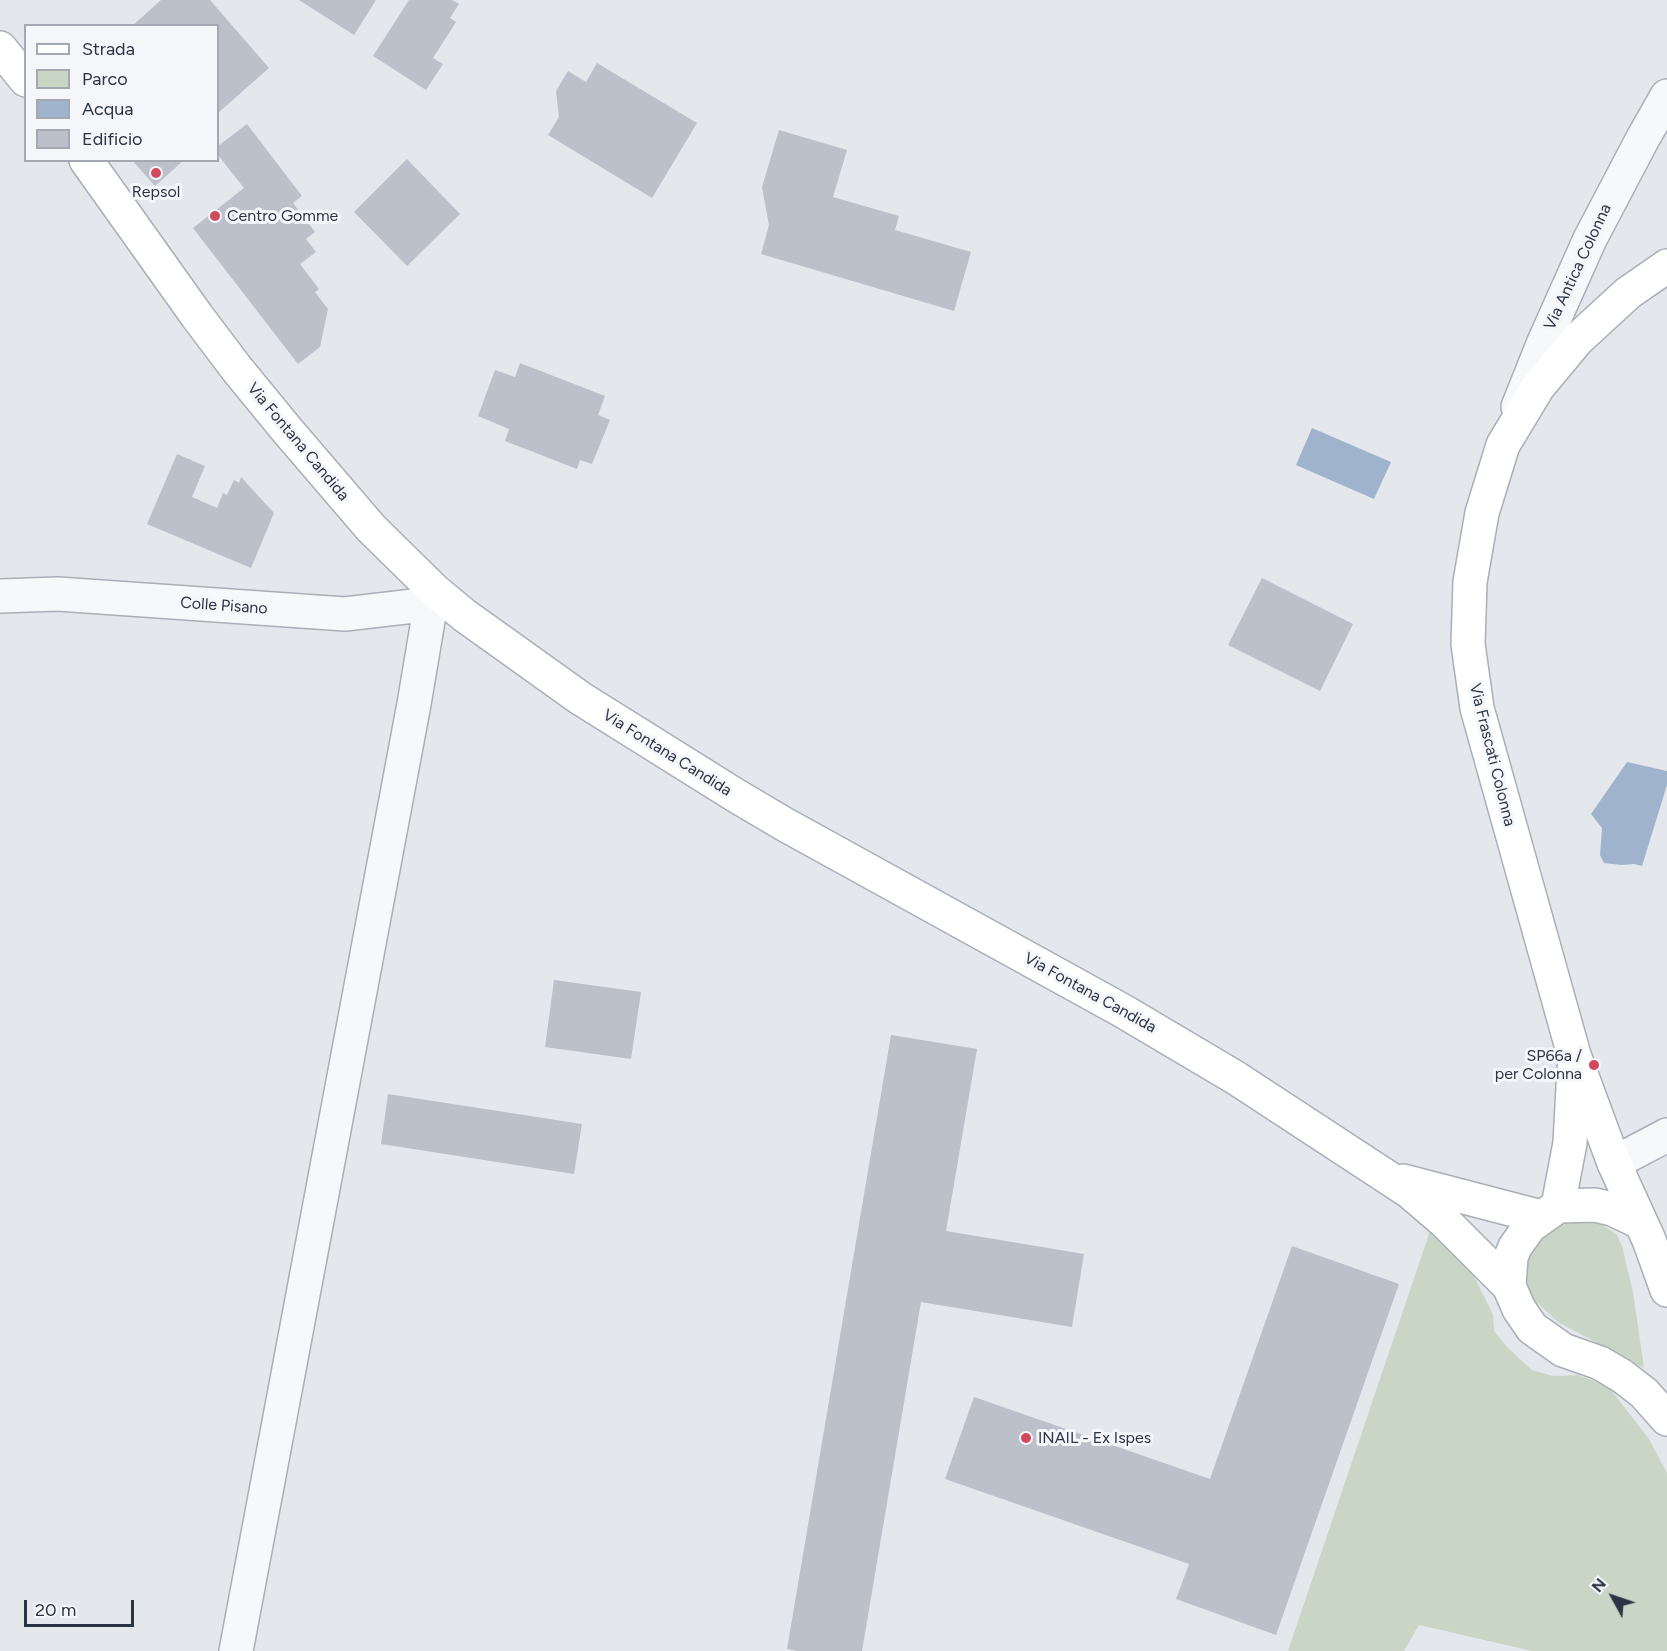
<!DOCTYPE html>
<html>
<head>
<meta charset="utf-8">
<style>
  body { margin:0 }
  #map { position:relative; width:1667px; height:1651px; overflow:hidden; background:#e4e7ec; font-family:Figtree,sans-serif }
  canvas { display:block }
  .legend { position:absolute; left:24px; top:24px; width:195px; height:138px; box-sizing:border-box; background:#f4f6f9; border:2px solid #a4a8b1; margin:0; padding:8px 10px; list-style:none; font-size:18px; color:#2b3445 }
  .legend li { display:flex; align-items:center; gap:12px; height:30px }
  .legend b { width:30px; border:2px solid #a4a8b1 }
  .north { position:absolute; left:1583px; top:1567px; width:60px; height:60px; -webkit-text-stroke:4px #f4f6f9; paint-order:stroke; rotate:310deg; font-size:16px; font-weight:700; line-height:24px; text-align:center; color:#2b3445 }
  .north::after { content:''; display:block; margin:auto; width:21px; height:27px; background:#2b3445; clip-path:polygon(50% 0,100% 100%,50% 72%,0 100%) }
  .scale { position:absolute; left:24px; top:1600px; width:110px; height:27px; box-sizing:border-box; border:3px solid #2b3445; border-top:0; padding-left:8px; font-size:18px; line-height:21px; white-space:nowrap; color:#2b3445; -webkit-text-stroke:4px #f4f6f9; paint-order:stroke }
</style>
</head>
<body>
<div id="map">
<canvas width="1667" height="1651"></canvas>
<ul class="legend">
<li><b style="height:8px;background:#fff"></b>Strada</li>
<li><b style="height:16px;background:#c9d6c5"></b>Parco</li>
<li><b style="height:16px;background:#9fb4cc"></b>Acqua</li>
<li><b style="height:16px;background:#bbc0ca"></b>Edificio</li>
</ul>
<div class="north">N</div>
<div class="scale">20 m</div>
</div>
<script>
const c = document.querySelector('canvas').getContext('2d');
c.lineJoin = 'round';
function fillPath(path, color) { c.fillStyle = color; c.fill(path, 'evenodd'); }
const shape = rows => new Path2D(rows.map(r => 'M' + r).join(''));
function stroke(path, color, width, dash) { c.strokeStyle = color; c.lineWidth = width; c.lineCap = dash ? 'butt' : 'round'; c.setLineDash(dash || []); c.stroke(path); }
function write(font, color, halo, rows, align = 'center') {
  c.font = font + ' Figtree,sans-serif'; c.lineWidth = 6; c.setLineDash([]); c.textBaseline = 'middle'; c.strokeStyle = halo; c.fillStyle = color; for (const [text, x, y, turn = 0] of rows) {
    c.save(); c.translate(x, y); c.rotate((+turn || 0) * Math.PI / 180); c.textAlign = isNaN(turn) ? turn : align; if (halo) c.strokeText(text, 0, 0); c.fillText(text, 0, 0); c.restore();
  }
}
fillPath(shape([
  [1573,1219,1598,1222,1617,1235,1622,1246,1633,1292,1644,1368,1558,1322,1530,1296,1526,1282,1526,1268,1535,1242,1560,1223],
  [1430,1231,1455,1251,1474,1276,1493,1315,1494,1331,1508,1348,1532,1370,1553,1376,1578,1375,1608,1386,1649,1439,1667,1473,1667,1651,1532,1651,1419,1625,1404,1651,1288,1651]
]), '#c9d6c5');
fillPath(shape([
  [1312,428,1391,462,1374,499,1296,465],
  [1627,762,1667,771,1667,785,1642,866,1634,864,1622,865,1604,863,1600,855,1602,828,1591,814]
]), '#9fb4cc');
fillPath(shape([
  [161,0,210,0,269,68,218,113,218,26,132,26],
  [299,0,376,0,354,35],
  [409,0,452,0,459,4,450,18,456,22,433,58,443,64,426,90,373,56],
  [597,63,697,123,652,198,548,135,559,117,556,91,568,71,586,82],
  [247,124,302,196,293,203,315,232,306,239,316,252,300,264,319,289,315,292,328,309,320,347,298,364,193,228,244,188,218,155,218,146],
  [779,130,847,150,833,197,899,216,895,230,971,252,954,311,761,254,769,225,762,187],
  [407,159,460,214,407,266,354,212],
  [132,160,184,160,155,186],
  [520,363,605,396,598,415,610,420,592,464,580,460,577,469,505,441,509,429,478,416,495,370,515,377],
  [177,454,205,466,192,497,217,508,223,493,227,495,234,480,239,483,241,477,274,513,251,568,147,524],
  [1262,578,1353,624,1320,691,1228,645],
  [554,980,641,992,631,1059,545,1047],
  [891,1035,977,1049,946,1231,1084,1254,1072,1327,921,1302,862,1651,797,1651,787,1649],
  [388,1094,582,1124,574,1174,381,1144],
  [1292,1246,1399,1284,1276,1635,1176,1599,1189,1564,945,1479,974,1397,1210,1479]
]), '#bbc0ca');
const street = shape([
  [1518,407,1544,342,1590,239,1642,140,1667,96],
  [0,596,58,594,345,614,448,602],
  [1614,1163,1667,1135],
  [236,1651,414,704,431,603]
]);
const secondary = shape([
  [0,48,26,80],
  [86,160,197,316,237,369,287,430,371,528,434,590,464,615,580,698,735,795,784,824,1123,1011,1236,1078,1410,1192,1445,1222,1509,1286],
  [1667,266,1628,293,1578,339,1538,387,1503,445,1482,513,1470,582,1468,644,1477,708,1574,1055,1614,1163,1649,1240,1667,1290],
  [1403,1181,1541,1217],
  [1558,1206,1570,1143,1574,1069],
  [1640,1222,1612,1209,1595,1205,1558,1206,1530,1226,1515,1247,1511,1257,1509,1286,1519,1309,1532,1328,1563,1350,1600,1363,1622,1376,1644,1393,1667,1419]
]);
stroke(street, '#a9aeb7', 36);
stroke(secondary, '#a9aeb7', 36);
stroke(street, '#f7f8fa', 33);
stroke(secondary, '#fff', 33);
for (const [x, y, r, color] of [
  [156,173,6,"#d1495b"],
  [215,216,6,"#d1495b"],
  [1594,1065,6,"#d1495b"],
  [1026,1438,6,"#d1495b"]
]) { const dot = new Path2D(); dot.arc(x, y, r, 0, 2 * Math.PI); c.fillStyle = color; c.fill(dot); stroke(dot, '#f4f6f9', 2); }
write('16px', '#2b3445', '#f4f6f9', [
  ["Repsol",156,192,"center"],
  ["Centro Gomme",227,216],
  ["SP66a /",1582,1056,"right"],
  ["per Colonna",1582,1074,"right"],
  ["INAIL - Ex Ispes",1038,1438]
], 'left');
write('16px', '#2b3445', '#f4f6f9', [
  ["Via Antica Colonna",1578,267,-65],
  ["Via Fontana Candida",298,442,50],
  ["Colle Pisano",224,606,4],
  ["Via Fontana Candida",667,753,32],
  ["Via Frascati Colonna",1492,755,76],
  ["Via Fontana Candida",1090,993,29]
]);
</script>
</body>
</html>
